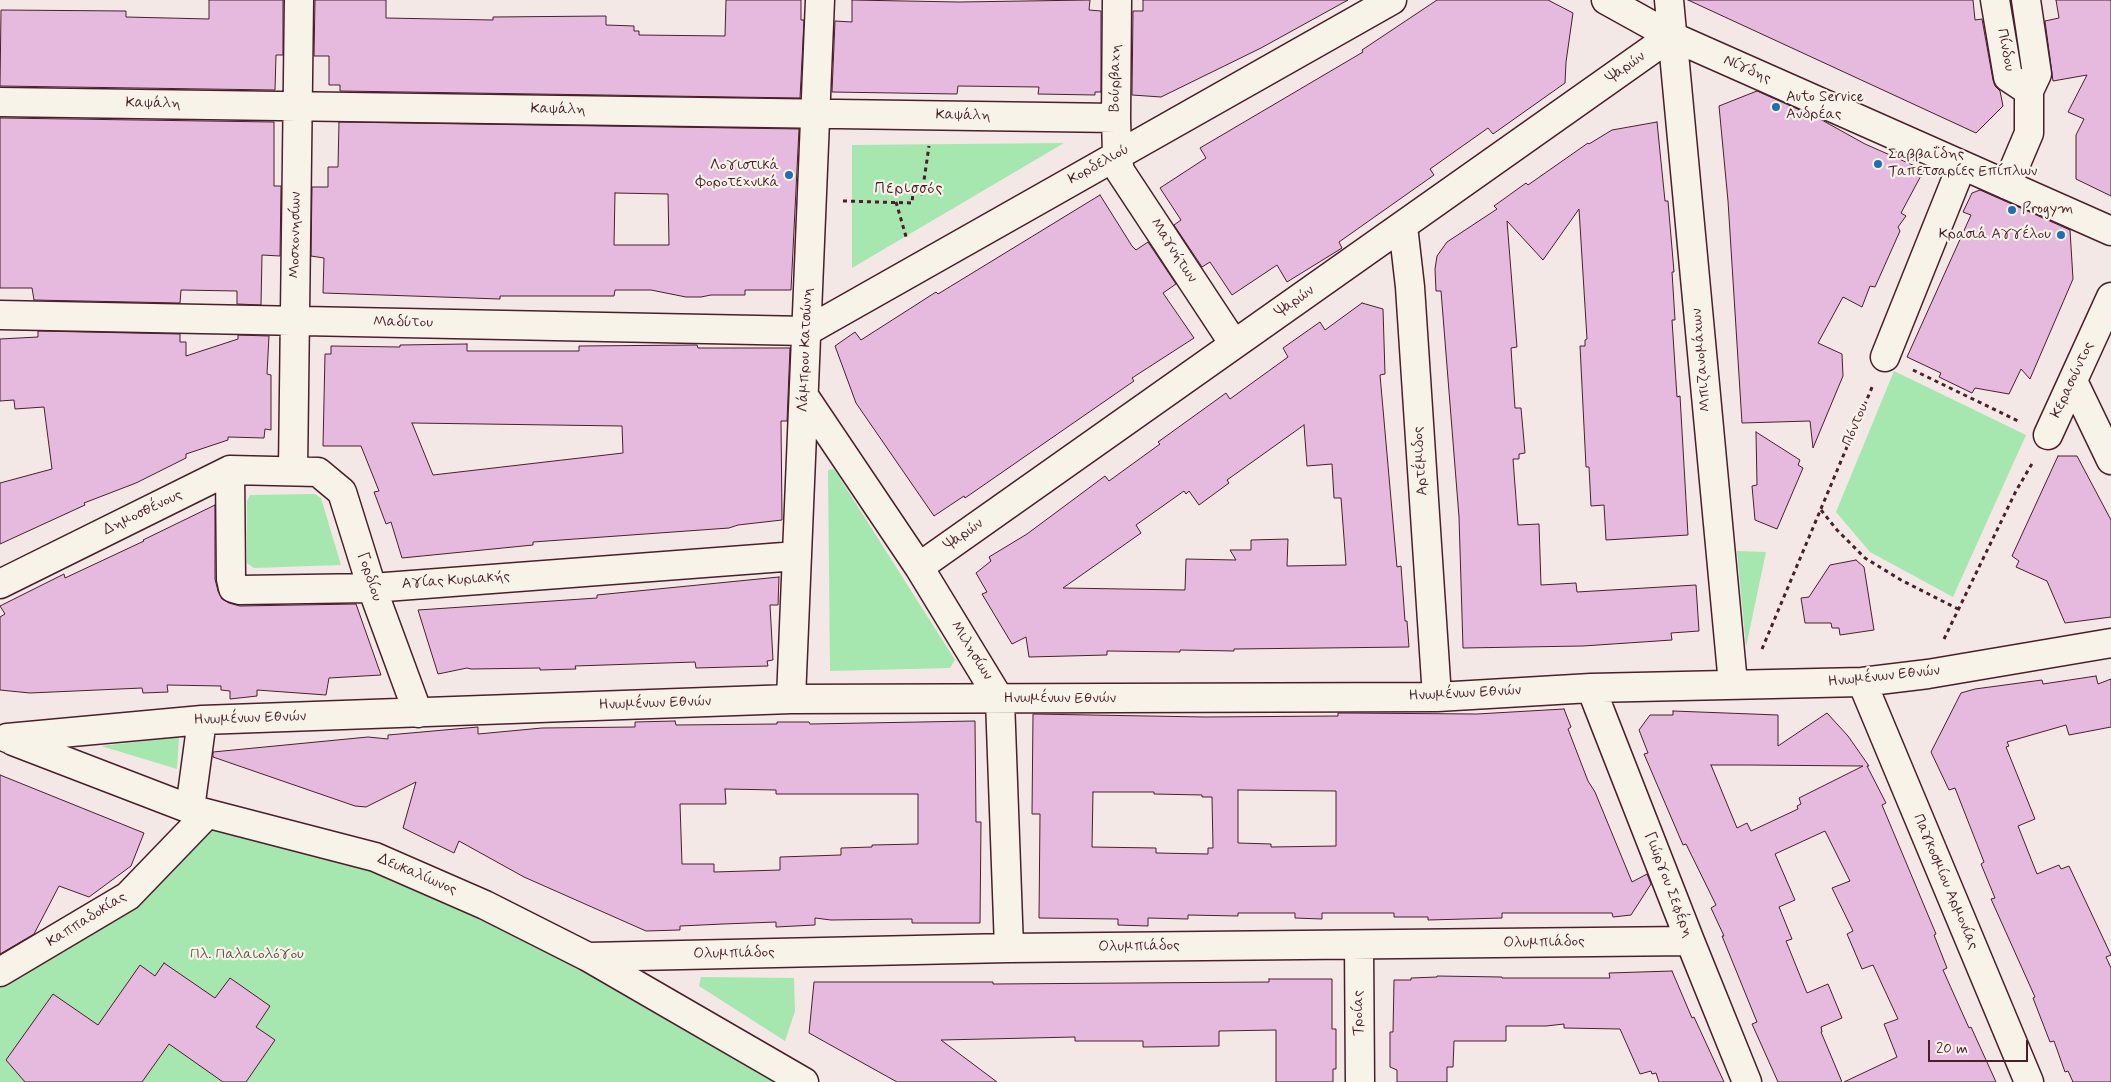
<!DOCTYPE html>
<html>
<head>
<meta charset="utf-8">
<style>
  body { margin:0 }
  #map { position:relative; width:2111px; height:1082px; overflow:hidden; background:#f4e8e6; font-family:Mynerve,sans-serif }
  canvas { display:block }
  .scale { position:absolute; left:1928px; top:1040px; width:100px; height:22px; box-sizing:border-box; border:2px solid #4a1f2b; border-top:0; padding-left:6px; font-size:15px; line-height:18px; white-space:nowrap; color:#4a1f2b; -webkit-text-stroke:4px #f7f3e8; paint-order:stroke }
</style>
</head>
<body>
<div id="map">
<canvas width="2111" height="1082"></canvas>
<div class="scale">20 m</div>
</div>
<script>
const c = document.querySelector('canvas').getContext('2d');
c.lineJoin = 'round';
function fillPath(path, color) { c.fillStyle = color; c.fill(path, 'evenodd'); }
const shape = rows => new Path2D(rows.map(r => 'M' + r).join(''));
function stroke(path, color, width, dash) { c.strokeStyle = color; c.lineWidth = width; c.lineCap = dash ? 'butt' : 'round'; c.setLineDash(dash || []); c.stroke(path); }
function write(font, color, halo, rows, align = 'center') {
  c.font = font + ' Mynerve,sans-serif'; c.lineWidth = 4.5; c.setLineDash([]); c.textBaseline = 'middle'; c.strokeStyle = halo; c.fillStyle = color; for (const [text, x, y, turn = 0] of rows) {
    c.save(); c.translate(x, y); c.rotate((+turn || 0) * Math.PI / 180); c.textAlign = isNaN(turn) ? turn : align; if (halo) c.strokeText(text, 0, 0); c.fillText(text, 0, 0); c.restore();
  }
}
fillPath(shape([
  [1064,143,852,268,852,145],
  [1894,371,2026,435,1953,597,1870,552,1836,512],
  [834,469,955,660,950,668,830,671,828,470],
  [315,494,321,498,341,565,254,568,247,563,247,501,250,495],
  [1737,551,1766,552,1746,647],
  [179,737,177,769,101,746],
  [207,814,375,857,804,1082,0,1082,0,972,128,896],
  [701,977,794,978,795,1011,785,1041,699,986]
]), '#a6e6af');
const building = shape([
  [209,0,283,0,283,55,276,55,275,90,0,86,1,10,126,11,126,17,209,19,209,0],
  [315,0,386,0,386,18,493,20,493,17,606,16,606,25,634,26,634,31,639,31,639,35,725,36,726,0,801,0,801,20,804,20,800,98,340,91,340,85,329,85,329,56,314,56,315,0],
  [852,0,959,2,1090,0,1089,10,1101,11,1101,92,1095,92,1095,95,1038,94,1039,87,958,86,957,94,832,92,835,21,852,22,852,0],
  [1143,0,1348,0,1261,48,1161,97,1132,95,1133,11,1143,11,1143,0],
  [1437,0,1548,0,1573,13,1566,62,1565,83,1493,134,1488,128,1430,169,1434,175,1339,242,1342,248,1287,282,1277,265,1232,295,1210,262,1202,267,1174,225,1181,220,1160,188,1206,158,1200,148,1363,52,1362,50,1437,0],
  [1688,0,1973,0,1975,20,1982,19,1993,80,1995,86,2000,91,2003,106,1976,133,1688,0],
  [2056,0,2111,0,2111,196,2076,179,2076,135,2084,119,2068,112,2087,75,2053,81,2045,21,2059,18,2056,0],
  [1757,91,1820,119,1865,144,1924,170,1901,213,1906,216,1898,227,1900,231,1875,287,1870,286,1862,307,1843,297,1818,343,1842,354,1843,376,1813,448,1810,421,1742,423,1728,201,1719,106,1757,91],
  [0,118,274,122,274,186,281,186,280,256,262,255,261,305,237,304,237,291,181,290,180,303,34,300,32,288,0,288,0,118],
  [339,122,799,129,791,290,745,290,745,295,711,295,701,297,686,297,651,290,615,290,614,296,500,296,500,299,323,293,324,258,311,256,312,187,328,187,328,167,338,167,339,122],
  [615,193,668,194,669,245,614,245,615,193],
  [1657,122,1665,201,1668,201,1674,272,1672,272,1675,320,1672,320,1677,397,1680,396,1688,535,1606,540,1604,505,1591,506,1589,467,1586,467,1580,346,1585,346,1585,340,1587,339,1579,209,1543,260,1507,221,1517,347,1511,348,1515,408,1521,408,1525,453,1519,454,1519,459,1513,459,1518,525,1539,524,1541,585,1576,583,1577,592,1696,585,1699,631,1671,633,1672,640,1583,646,1463,648,1459,517,1441,291,1436,291,1435,269,1437,256,1447,242,1497,209,1494,206,1526,183,1528,185,1588,143,1589,144,1612,130,1657,122],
  [1980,190,2070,230,2073,279,2030,379,2021,369,2009,394,1975,388,1972,393,1939,377,1941,373,1907,357,1971,215,1963,212,1972,193,1980,190],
  [1100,195,1132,246,1136,250,1148,242,1176,284,1163,293,1194,338,1132,378,1134,381,965,498,964,496,934,516,856,403,835,346,855,332,861,340,936,292,938,294,1100,195],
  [1362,303,1383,309,1385,374,1380,375,1397,567,1401,566,1405,621,1407,621,1409,647,1234,649,1234,651,1180,650,1180,652,1107,651,1107,655,1029,657,1026,637,1012,644,982,594,987,592,976,573,991,561,989,557,1027,534,1105,476,1109,481,1160,444,1158,442,1226,393,1230,399,1288,357,1283,348,1320,322,1325,330,1362,303],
  [1304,425,1307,466,1332,464,1334,498,1341,498,1346,565,1287,566,1288,539,1251,540,1251,550,1230,550,1236,560,1186,559,1185,590,1063,588,1141,533,1136,525,1184,491,1186,494,1189,491,1199,505,1229,483,1227,480,1304,425],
  [38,331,180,334,180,342,186,342,186,356,238,339,238,335,269,336,267,374,271,375,271,430,265,429,264,438,228,437,228,440,186,454,186,458,136,483,84,503,85,505,0,544,0,483,52,469,44,407,15,409,14,400,0,401,0,339,38,337,38,331],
  [467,344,467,351,579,351,579,346,697,345,698,348,790,348,787,421,781,421,782,520,738,525,729,528,533,542,533,545,402,558,391,522,386,524,374,492,379,491,361,446,323,446,325,354,331,354,331,346,400,347,400,345,467,344],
  [412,423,622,426,623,453,433,475,412,423],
  [1756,432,1800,460,1798,465,1803,468,1777,529,1755,520,1752,486,1757,485,1756,432],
  [2058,456,2077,456,2111,520,2111,617,2065,623,2047,581,2016,567,2019,561,2012,556,2058,456],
  [215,505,215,579,218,591,222,599,229,603,240,606,356,604,381,675,329,678,326,695,257,690,257,696,230,699,230,691,221,690,221,686,167,685,168,692,143,693,142,688,30,693,0,690,0,617,5,614,0,606,64,574,65,578,144,541,143,540,215,505],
  [1856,560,1864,567,1874,630,1840,635,1839,628,1832,628,1831,623,1805,623,1801,598,1809,597,1830,565,1856,560],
  [779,577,778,605,770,605,773,660,767,661,768,666,696,668,695,662,575,666,576,669,540,670,540,668,471,669,467,668,438,674,418,610,597,598,597,595,779,577],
  [2096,676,2098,684,2111,679,2111,727,2069,735,2066,725,2007,742,2009,746,2006,747,2035,819,2018,826,2037,874,2059,865,2061,869,2069,866,2111,955,2106,957,2111,968,2111,1082,2073,1082,2068,1071,2065,1072,2054,1041,2050,1042,2033,998,2035,997,1991,899,1995,898,1981,864,1984,862,1955,788,1949,790,1931,752,1961,693,1975,689,2042,680,2043,684,2096,676],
  [1564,709,1571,727,1568,729,1588,781,1595,792,1632,882,1647,874,1651,884,1631,915,1613,917,1612,913,1502,913,1502,918,1428,920,1428,917,1394,917,1394,913,1322,913,1322,919,1295,918,1295,913,1238,913,1238,916,1188,915,1188,919,1148,918,1148,926,1118,925,1118,919,1039,918,1040,814,1032,814,1033,714,1205,717,1338,716,1338,713,1477,714,1564,709],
  [1238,790,1336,791,1336,846,1271,847,1271,844,1238,843,1238,790],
  [1093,792,1154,792,1154,794,1202,795,1202,797,1212,797,1213,848,1208,848,1208,854,1156,853,1156,848,1092,847,1093,792],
  [1673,711,1778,715,1778,746,1827,713,1848,736,1869,766,1867,766,1886,803,1882,805,1936,934,1934,935,1947,968,1943,970,1969,1028,1971,1027,1996,1082,1844,1082,1897,1057,1884,1024,1898,1019,1873,965,1862,969,1847,934,1853,931,1832,888,1850,881,1825,831,1775,854,1795,900,1779,907,1792,939,1786,941,1807,993,1828,984,1842,1018,1821,1027,1822,1032,1821,1032,1842,1082,1778,1082,1752,1024,1757,1022,1722,936,1724,936,1711,908,1716,905,1686,844,1683,845,1644,754,1648,753,1639,730,1650,715,1673,715,1673,711],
  [1711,765,1749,765,1863,766,1799,798,1801,804,1797,806,1798,809,1751,831,1747,823,1737,828,1711,765],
  [675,721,676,725,777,724,777,722,809,722,810,724,975,721,976,822,981,822,980,923,912,923,912,919,831,920,815,918,815,925,776,927,776,922,723,924,680,926,680,930,646,931,524,877,459,841,454,853,403,828,416,782,366,807,355,806,213,757,213,752,368,737,388,739,388,735,478,727,478,734,542,728,635,727,635,722,675,721],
  [725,789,776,790,776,794,918,794,918,844,872,845,872,847,841,848,841,855,780,857,780,870,714,872,714,864,682,864,680,804,726,804,725,789],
  [0,775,144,833,131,866,89,897,59,886,34,934,0,954,0,775],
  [164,963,215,998,230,978,270,1006,256,1027,275,1040,246,1082,223,1082,169,1044,142,1082,25,1082,6,1060,53,994,98,1025,140,965,155,976,164,963],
  [1672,971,1692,1018,1694,1017,1724,1082,1659,1082,1656,1073,1652,1074,1651,1071,1640,1074,1620,1029,1564,1028,1564,1024,1546,1026,1506,1026,1506,1041,1454,1041,1453,1067,1447,1067,1447,1082,1397,1082,1397,1070,1390,1067,1390,1032,1393,1032,1394,980,1411,980,1411,978,1437,977,1437,976,1502,977,1502,978,1610,978,1609,973,1672,971],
  [1269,979,1332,979,1332,1029,1336,1029,1336,1069,1333,1069,1333,1082,1276,1082,1276,1030,1219,1031,1219,1046,1143,1047,1143,1041,1075,1041,1075,1037,941,1040,997,1082,897,1082,809,1033,814,982,993,982,993,984,1269,982,1269,979]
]);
fillPath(building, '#e6badf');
stroke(building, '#4a1f2b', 1);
const street = shape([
  [1117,0,1116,118,1117,155,1120,171,1234,344],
  [1606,0,1671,36,2111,231],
  [1669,0,1733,684],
  [1995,0,2008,77,2029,91,2029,133,2007,185],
  [2026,0,2037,74,2029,91],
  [0,102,1116,118],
  [1403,226,1410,287,1437,697],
  [0,315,807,331],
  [807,331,1392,0],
  [1885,357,1962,165],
  [2073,381,2111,460],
  [804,396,919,567,1000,700,1009,948],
  [2048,435,2111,297],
  [230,470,231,579,233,588,240,590,372,588,797,556],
  [293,470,299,0],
  [919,567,1671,36],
  [0,584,230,470,318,472,342,492,372,588,418,713],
  [1862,682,2029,1082],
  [1591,688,1690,941,1747,1082],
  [791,699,820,0],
  [7,738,202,720,791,699,1437,697,1591,688,1862,682,1928,674,2111,643],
  [13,741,190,809,375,857,485,905,588,957,804,1082],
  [190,809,202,720],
  [1359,945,1360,1082],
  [588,957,1009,948,1690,941],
  [0,972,128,896,207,814]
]);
stroke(street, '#4a1f2b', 31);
stroke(shape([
  [843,201,912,203,913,192,922,194,929,146],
  [896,202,907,240],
  [1913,370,2020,422],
  [1821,510,1837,530,1865,558,1901,580,1958,609],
  [1944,639,2016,491,2033,462],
  [1762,649,1873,385]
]), '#4a1f2b', 3, [4, 4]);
stroke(street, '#f7f3e8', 28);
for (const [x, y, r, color] of [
  [1776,107,5,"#1f6fb2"],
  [1878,164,5,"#1f6fb2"],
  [789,175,5,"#1f6fb2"],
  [2012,210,5,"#1f6fb2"],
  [2061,235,5,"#1f6fb2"]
]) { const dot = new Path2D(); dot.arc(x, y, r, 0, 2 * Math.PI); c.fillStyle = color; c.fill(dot); stroke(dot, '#f7f3e8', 2); }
write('15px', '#4a1f2b', '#f7f3e8', [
  ["Πίνδου",2005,50,79],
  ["Ψαρών",1626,68,-35],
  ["Νίγδης",1747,70,24],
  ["Βούρβαχη",1116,78,-89],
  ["Καψάλη",153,104,1],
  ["Καψάλη",558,110,1],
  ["Καψάλη",963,116,1],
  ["Κορδελιού",1099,165,-29],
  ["Μοσχονησίων",296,235,-89],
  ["Μαγνήτων",1173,251,57],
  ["Ψαρών",1295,302,-35],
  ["Μαδύτου",403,323,1],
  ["Λάμπρου Κατσώνη",806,350,-88],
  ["Μπιζανομάχων",1702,360,-95],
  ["Κερασούντος",2073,380,-65],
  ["Πόντου",1856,425,-67],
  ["Αρτέμιδος",1421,461,-94],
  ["Δημοσθένους",143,513,-26],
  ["Ψαρών",964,535,-35],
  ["Γορδίου",369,577,72],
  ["Αγίας Κυριακής",456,581,-4],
  ["Μιλησίων",971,651,58],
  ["Ηνωμένων Εθνών",1884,677,-6],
  ["Ηνωμένων Εθνών",1465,694,-3],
  ["Ηνωμένων Εθνών",1060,699],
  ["Ηνωμένων Εθνών",655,704,-2],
  ["Ηνωμένων Εθνών",250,719,-2],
  ["Δευκαλίωνος",417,875,23],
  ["Παγκοσμίου Αρμονίας",1945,882,67],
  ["Γιώργου Σεφέρη",1668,885,69],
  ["Καππαδοκίας",87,920,-32],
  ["Ολυμπιάδος",1544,943,-1],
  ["Ολυμπιάδος",1139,947,-1],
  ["Ολυμπιάδος",734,954,-1],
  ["Τροίας",1359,1013,-90]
]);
write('15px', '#4a1f2b', '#f7f3e8', [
  ["Auto Service",1786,98],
  ["Ανδρέας",1786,115],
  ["Σαββαΐδης",1888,155],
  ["Ταπετσαρίες Επίπλων",1888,172],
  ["Λογιστικά",779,166,"right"],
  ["Φοροτεχνικά",779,183,"right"],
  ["Progym",2022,210],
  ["Κρασιά Αγγέλου",2051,235,"right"]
], 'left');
write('15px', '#61514c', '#f7f3e8', [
  ["Πλ. Παλαιολόγου",247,955]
]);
c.letterSpacing = '1px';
write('16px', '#4a1f2b', '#f7f3e8', [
  ["Περισσός",909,190]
]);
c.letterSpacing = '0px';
</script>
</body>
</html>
